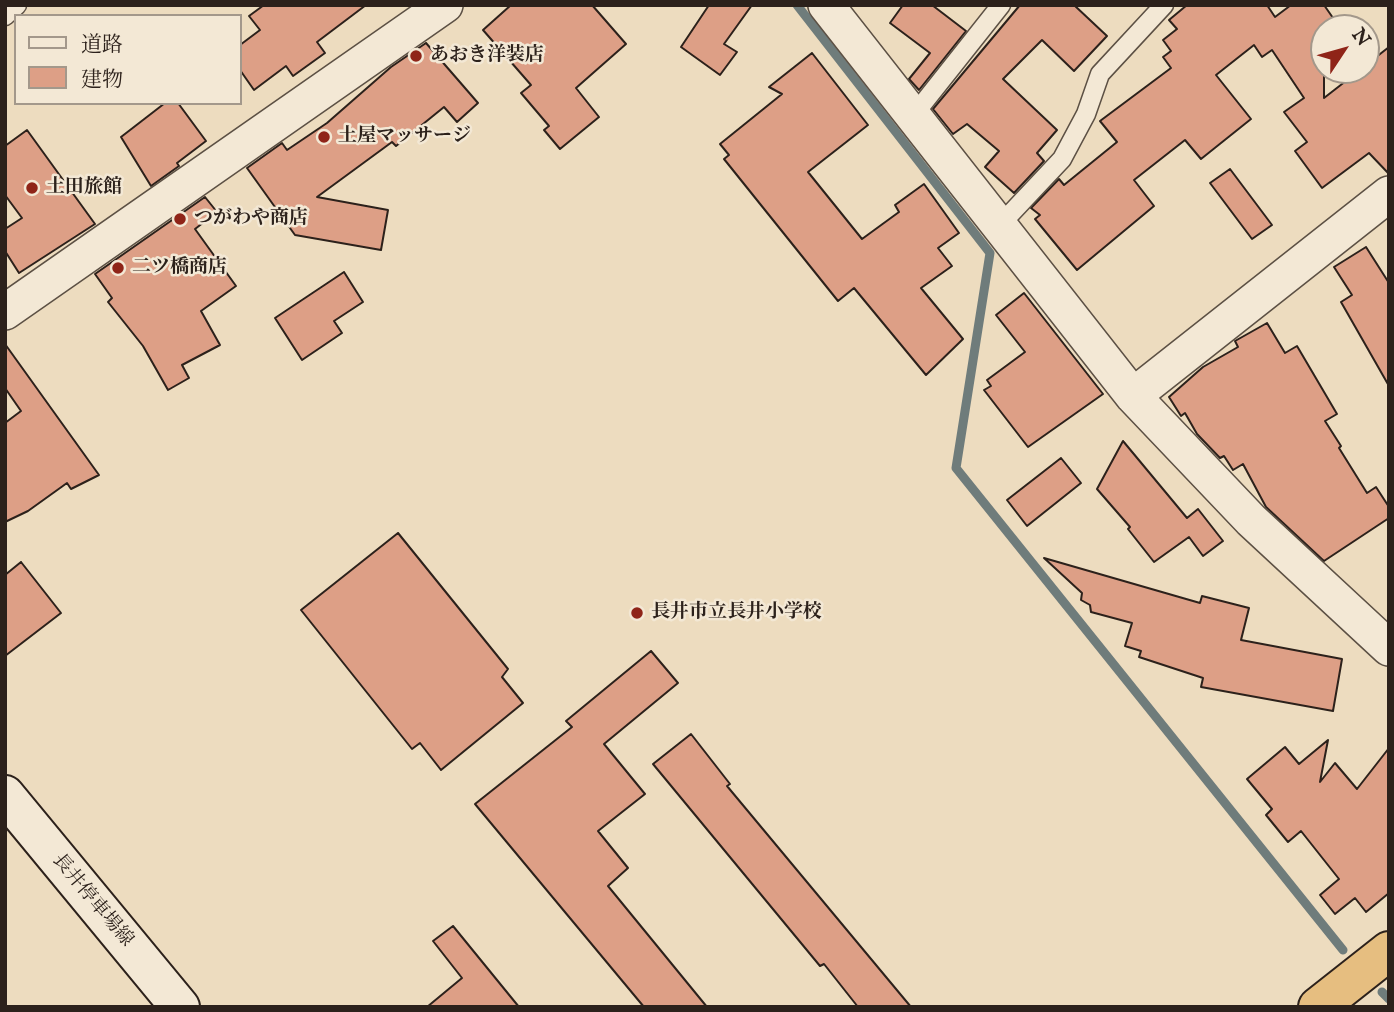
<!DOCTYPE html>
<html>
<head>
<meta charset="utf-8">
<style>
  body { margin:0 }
  #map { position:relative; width:1394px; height:1012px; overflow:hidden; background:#eddcbf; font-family:"IM FELL English","Noto Serif JP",serif }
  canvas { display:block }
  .frame { position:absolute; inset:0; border:7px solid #2c211b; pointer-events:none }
  .legend { position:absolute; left:14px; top:14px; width:228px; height:91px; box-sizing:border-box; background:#f3e8d5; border:2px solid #a3988b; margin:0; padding:9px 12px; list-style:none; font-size:21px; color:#2c211b }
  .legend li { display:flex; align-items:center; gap:14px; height:35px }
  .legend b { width:35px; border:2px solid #a3988b }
  .north { position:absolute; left:1310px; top:14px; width:70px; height:70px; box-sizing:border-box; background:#f3e8d5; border:2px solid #a3988b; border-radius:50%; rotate:54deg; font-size:19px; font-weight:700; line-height:28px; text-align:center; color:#2c211b }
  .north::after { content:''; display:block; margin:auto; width:24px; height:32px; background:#8f2418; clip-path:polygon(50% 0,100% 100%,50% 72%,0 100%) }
</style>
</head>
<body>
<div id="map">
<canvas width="1394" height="1012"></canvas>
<div class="frame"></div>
<ul class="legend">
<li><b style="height:9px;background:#f3e8d5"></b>道路</li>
<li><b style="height:19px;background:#dd9f86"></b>建物</li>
</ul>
<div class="north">N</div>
</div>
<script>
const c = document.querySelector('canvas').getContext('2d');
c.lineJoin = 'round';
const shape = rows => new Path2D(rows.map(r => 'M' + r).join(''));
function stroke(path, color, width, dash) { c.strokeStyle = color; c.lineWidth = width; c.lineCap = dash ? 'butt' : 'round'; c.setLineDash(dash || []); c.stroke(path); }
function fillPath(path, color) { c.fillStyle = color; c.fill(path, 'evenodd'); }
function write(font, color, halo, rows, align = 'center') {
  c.font = font + ' "IM FELL English","Noto Serif JP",serif'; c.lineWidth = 5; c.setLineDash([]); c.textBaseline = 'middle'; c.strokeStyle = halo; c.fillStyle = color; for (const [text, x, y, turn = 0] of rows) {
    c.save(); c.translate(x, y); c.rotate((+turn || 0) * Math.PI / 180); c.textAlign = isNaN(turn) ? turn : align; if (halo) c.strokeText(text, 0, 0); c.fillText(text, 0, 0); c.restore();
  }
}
stroke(shape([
  [797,5,990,253,956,468,1343,950],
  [1382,992,1389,999]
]), '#6f7c7b', 9);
const building = shape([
  [264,5,366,5,317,42,325,53,293,76,286,66,254,90,240,70,240,45,260,30,249,16,264,5],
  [511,5,592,5,626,44,576,88,599,117,560,149,544,130,549,126,521,93,531,85,483,30,511,5],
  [709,5,752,5,724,44,737,52,720,75,681,47,709,5],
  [903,5,932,5,966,31,919,90,909,79,930,53,890,23,903,5],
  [1020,5,1074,5,1107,36,1074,71,1042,40,1003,79,1057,130,1037,153,1044,161,1014,193,985,167,999,151,967,124,953,134,933,109,1020,5],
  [1187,5,1267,5,1275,17,1291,5,1324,5,1340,28,1324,28,1324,98,1360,70,1366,70,1366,65,1389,47,1389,174,1369,153,1322,188,1295,151,1307,142,1284,112,1304,98,1272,50,1262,57,1254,45,1216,75,1251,119,1201,159,1185,140,1134,180,1154,206,1077,270,1035,219,1040,215,1031,208,1059,179,1064,185,1117,142,1100,121,1171,68,1163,57,1171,51,1163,40,1177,29,1169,20,1187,5],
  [426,43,478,103,457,122,444,107,396,146,392,142,317,197,388,210,381,250,295,235,247,168,282,143,287,150,327,123,391,67,426,43],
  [812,53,868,125,808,172,862,239,899,212,895,205,924,184,959,233,938,248,952,266,921,288,963,339,926,375,854,288,838,301,724,159,729,155,720,144,782,94,769,87,812,53],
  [165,103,178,103,206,141,177,163,179,166,151,186,121,137,165,103],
  [27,130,95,224,19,273,5,251,5,229,22,218,5,195,5,146,27,130],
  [1230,169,1272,225,1252,239,1210,183,1230,169],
  [205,197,217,212,195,229,236,286,201,311,220,345,182,365,189,378,168,390,143,346,108,302,112,298,95,274,205,197],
  [1366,247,1389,283,1389,386,1341,302,1352,295,1334,267,1366,247],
  [344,272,363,302,334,321,342,333,302,360,275,318,344,272],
  [1024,293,1103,394,1028,447,984,390,991,386,987,380,1025,352,996,315,1024,293],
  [1267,323,1285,353,1297,346,1337,414,1325,421,1341,446,1339,448,1367,493,1376,487,1389,507,1389,518,1324,561,1266,507,1243,464,1233,470,1224,456,1220,458,1197,434,1185,413,1181,416,1169,397,1203,367,1238,347,1235,341,1267,323],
  [5,344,99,475,71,489,67,483,28,511,5,522,5,423,21,411,5,388,5,344],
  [1123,441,1187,518,1198,509,1223,541,1203,556,1189,537,1154,562,1128,529,1130,527,1097,489,1123,441],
  [1061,458,1081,483,1027,526,1007,500,1061,458],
  [398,533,508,669,502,677,523,703,441,770,420,743,412,749,301,610,398,533],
  [1044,558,1200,603,1202,596,1249,608,1241,640,1342,659,1333,711,1201,687,1203,678,1139,657,1141,651,1125,646,1132,623,1091,612,1090,605,1081,600,1082,593,1044,558],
  [21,562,61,613,5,656,5,575,21,562],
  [651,651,678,683,604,744,645,794,598,831,628,868,608,886,707,1007,644,1007,475,804,572,727,566,721,651,651],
  [691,734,730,784,727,786,911,1007,858,1007,824,964,820,966,653,764,691,734],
  [1328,740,1320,782,1335,763,1357,789,1389,748,1389,893,1366,912,1355,898,1335,914,1320,895,1339,879,1301,831,1288,842,1266,815,1272,809,1247,779,1285,747,1299,764,1328,740],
  [453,926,519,1007,427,1007,462,978,433,941,453,926]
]);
fillPath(building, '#dd9f86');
stroke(building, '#2c211b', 2);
const lane = shape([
  [5,16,17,5],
  [913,116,1001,5],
  [999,226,1062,159,1086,114,1100,74,1164,5]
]);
const street = shape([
  [826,5,1133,396,1251,520,1389,648],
  [5,312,445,5],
  [1133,396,1389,194]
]);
const secondary = shape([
  [5,795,180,1007]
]);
const highway = shape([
  [1318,1007,1389,951]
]);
stroke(lane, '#5c5044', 21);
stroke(street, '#5c5044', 38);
stroke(secondary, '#2c211b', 42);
stroke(highway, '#2c211b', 42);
stroke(lane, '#f3e8d5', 18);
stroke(street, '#f3e8d5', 35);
stroke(secondary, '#f3e8d5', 38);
stroke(highway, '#e6be80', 38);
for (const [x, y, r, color] of [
  [416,56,7,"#8f2418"],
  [324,137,7,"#8f2418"],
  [32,188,7,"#8f2418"],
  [180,219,7,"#8f2418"],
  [118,268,7,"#8f2418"],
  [637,613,7,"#8f2418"]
]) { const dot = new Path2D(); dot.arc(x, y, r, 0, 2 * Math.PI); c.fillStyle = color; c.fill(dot); stroke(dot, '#f3e8d5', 2.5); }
write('bold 19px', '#2c211b', '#f3e8d5', [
  ["あおき洋装店",430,56],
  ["土屋マッサージ",338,137],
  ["土田旅館",46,188],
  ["つがわや商店",194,219],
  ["二ツ橋商店",132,268],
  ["長井市立長井小学校",651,613]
], 'left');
write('19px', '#2c211b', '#f3e8d5', [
  ["長井停車場線",92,901,50]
]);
</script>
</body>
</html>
